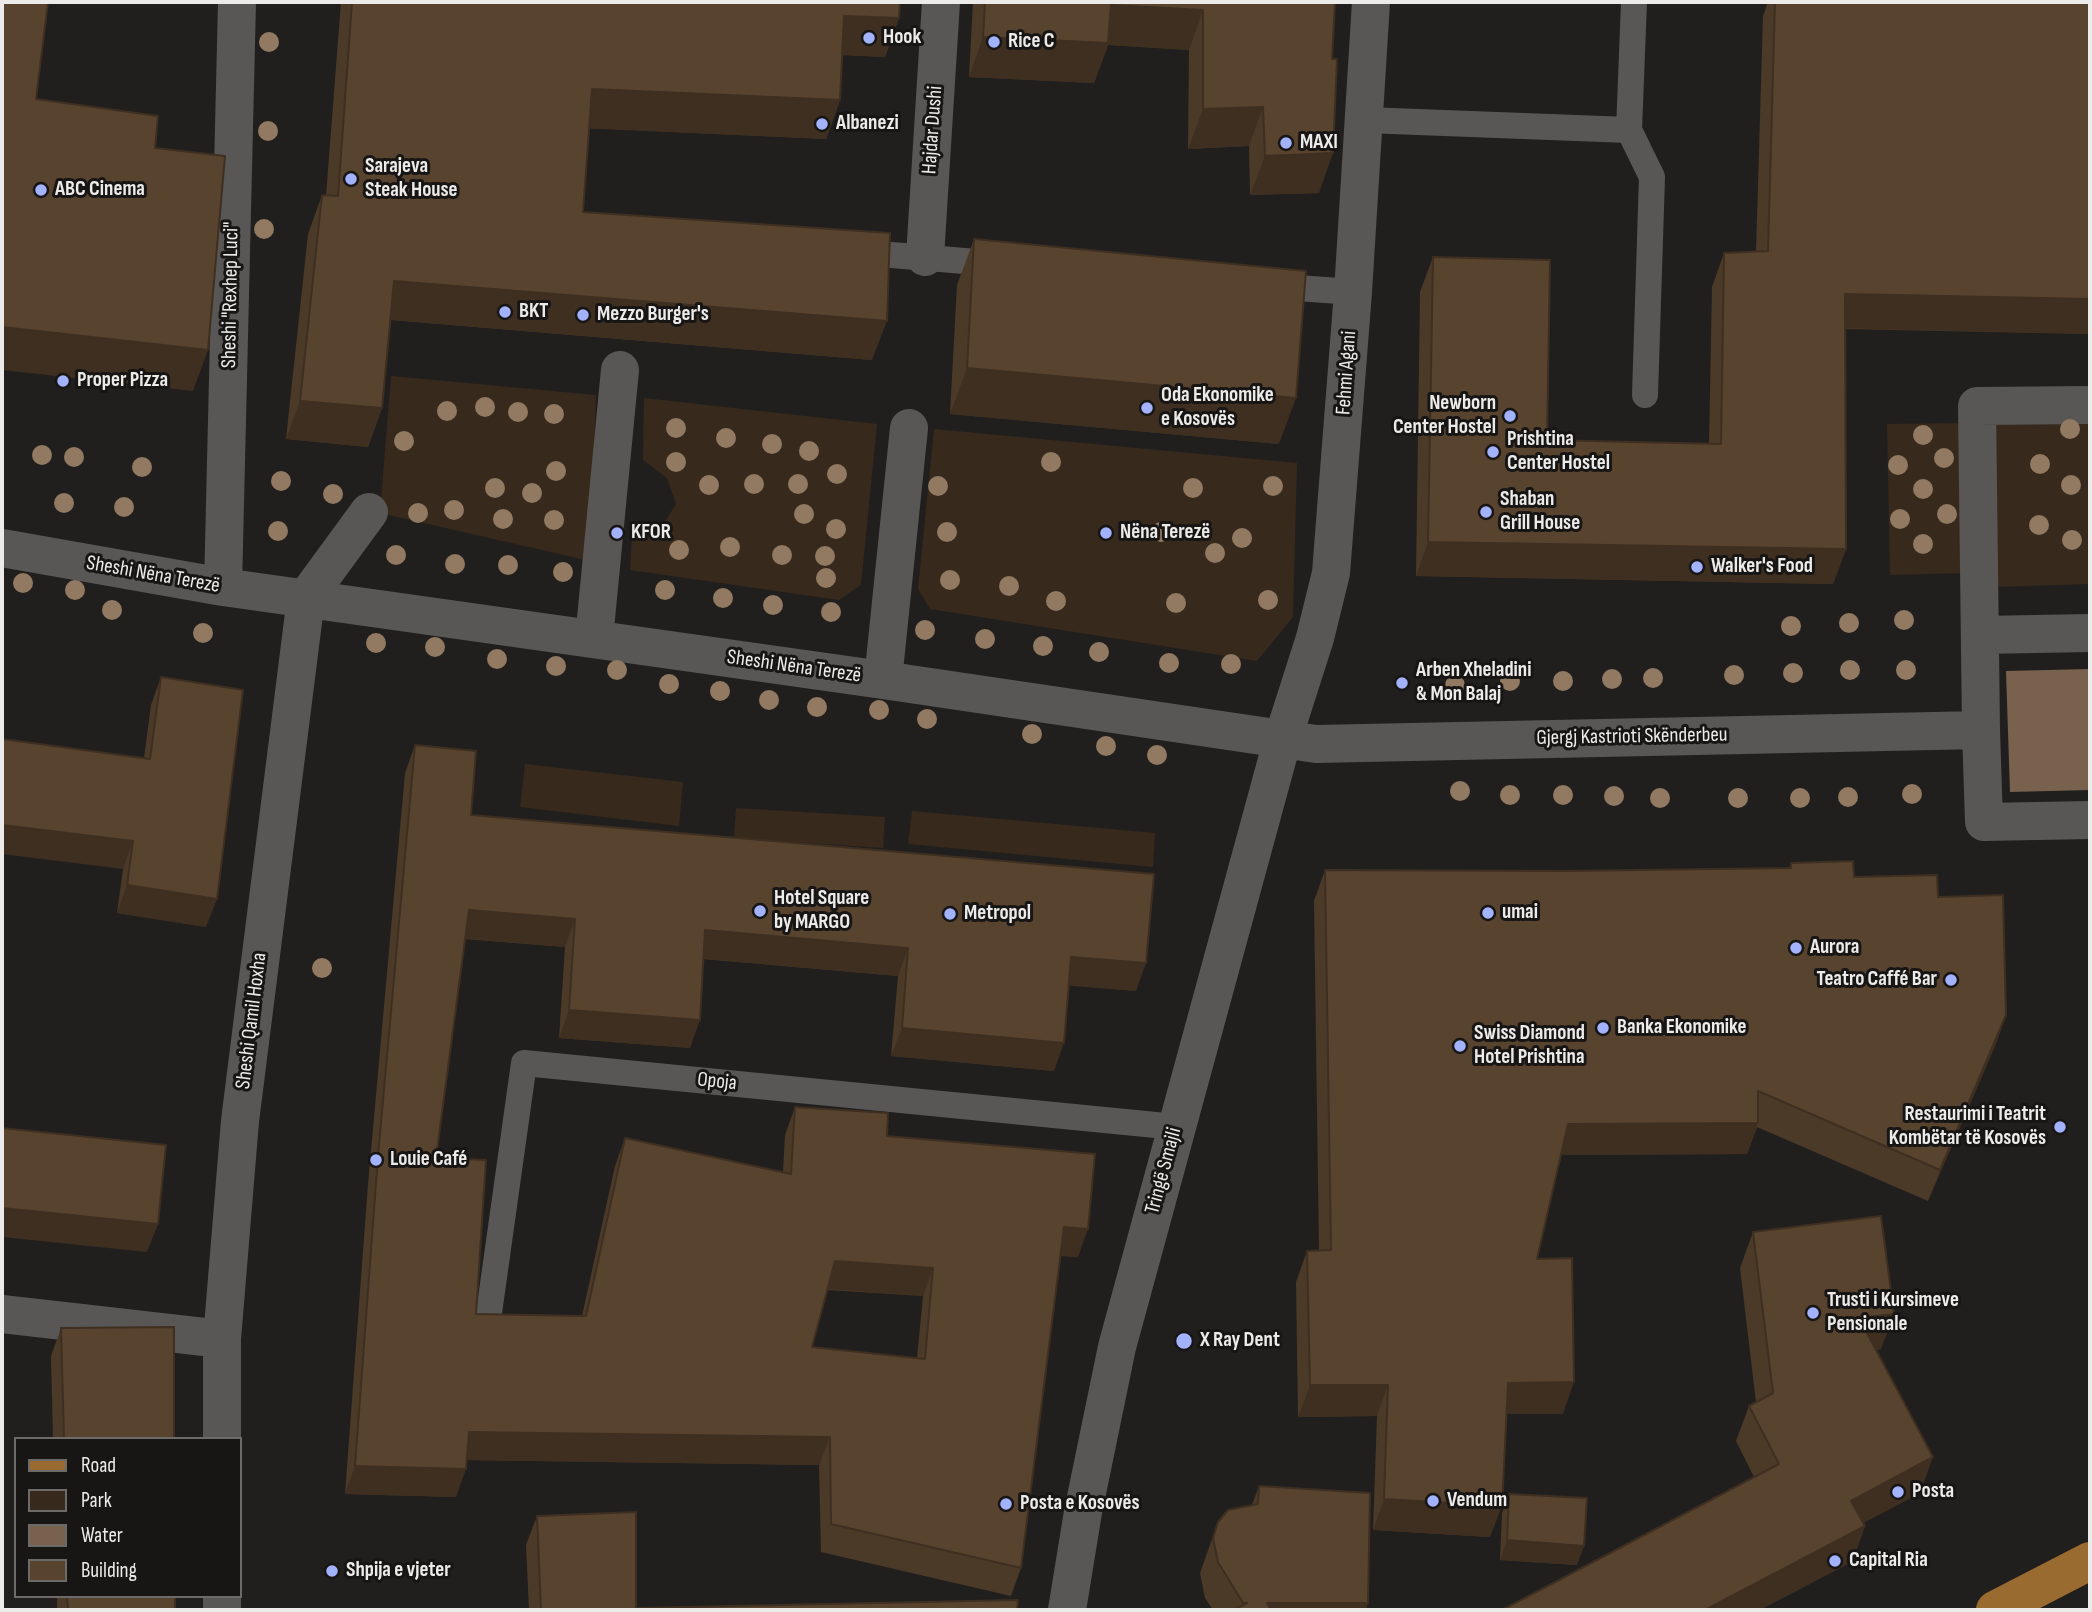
<!DOCTYPE html>
<html>
<head>
<meta charset="utf-8">
<style>
  body { margin:0 }
  #map { position:relative; width:2092px; height:1612px; overflow:hidden; background:#211f1e; font-family:"Sofia Sans Condensed",sans-serif }
  canvas { display:block }
  .frame { position:absolute; inset:0; border:4px solid #ecebea; pointer-events:none }
  .legend { position:absolute; left:14px; top:1437px; width:228px; height:161px; box-sizing:border-box; background:#181615; border:2px solid #6d6b6a; margin:0; padding:9px 12px; list-style:none; font-size:21px; color:#ecebea }
  .legend li { display:flex; align-items:center; gap:14px; height:35px }
  .legend b { width:35px; border:2px solid #6d6b6a }
</style>
</head>
<body>
<div id="map">
<canvas width="2092" height="1612"></canvas>
<div class="frame"></div>
<ul class="legend">
<li><b style="height:9px;background:#9a6b30"></b>Road</li>
<li><b style="height:19px;background:#37291c"></b>Park</li>
<li><b style="height:19px;background:#79624d"></b>Water</li>
<li><b style="height:19px;background:#58432f"></b>Building</li>
</ul>
</div>
<script>
const c = document.querySelector('canvas').getContext('2d');
c.lineJoin = 'round';
function fillPath(path, color) { c.fillStyle = color; c.fill(path, 'evenodd'); }
const shape = rows => new Path2D(rows.map(r => 'M' + r).join(''));
function stroke(path, color, width, dash) { c.strokeStyle = color; c.lineWidth = width; c.lineCap = dash ? 'butt' : 'round'; c.setLineDash(dash || []); c.stroke(path); }
function write(font, color, halo, rows, align = 'center') {
  c.font = font + ' "Sofia Sans Condensed",sans-serif'; c.lineWidth = 6; c.setLineDash([]); c.textBaseline = 'middle'; c.strokeStyle = halo; c.fillStyle = color; for (const [text, x, y, turn = 0] of rows) {
    c.save(); c.translate(x, y); c.rotate((+turn || 0) * Math.PI / 180); c.textAlign = isNaN(turn) ? turn : align; if (halo) c.strokeText(text, 0, 0); c.fillText(text, 0, 0); c.restore();
  }
}
fillPath(shape([
  [391,376,596,395,590,561,380,513],
  [644,398,877,424,861,585,839,600,630,570,632,535,663,525,676,504,667,478,643,460],
  [2090,419,2090,584,1991,587,1988,420],
  [1964,423,1966,573,1890,575,1887,424],
  [934,429,1297,463,1293,617,1257,661,930,609,918,589],
  [525,764,683,782,679,826,520,807],
  [736,808,885,817,883,848,734,838],
  [912,811,1155,833,1153,867,908,844]
]), '#37291c');
fillPath(shape([
  [2090,669,2090,790,2010,792,2006,671]
]), '#79624d');
stroke(shape([
  [1365,120,1629,130,1652,177,1645,395],
  [1629,130,1634,2],
  [855,252,1001,264],
  [1270,286,1353,292],
  [487,1327,524,1063,1176,1127]
]), '#595755', 26);
stroke(shape([
  [925,257,941,2],
  [2090,405,1977,406,1981,730,1984,822,2090,820],
  [2,548,223,587,883,680,1316,744,1981,730],
  [223,587,237,2],
  [1980,635,2090,633],
  [594,639,620,370],
  [883,680,909,428],
  [2,1314,222,1339],
  [222,1439,222,1339,240,1121,306,598,369,512],
  [222,1610,222,1596],
  [1067,1610,1083,1512,1117,1347,1283,738,1315,638,1331,573,1353,292,1371,2]
]), '#595755', 38);
stroke(shape([
  [1995,1610,2090,1561]
]), '#9a6b30', 38);
c.fillStyle = '#917962';
for (const [x, y] of [
  [269,42],
  [268,131],
  [264,229],
  [485,407],
  [447,411],
  [518,412],
  [554,414],
  [676,428],
  [2070,429],
  [1923,435],
  [726,438],
  [404,441],
  [772,444],
  [809,451],
  [42,455],
  [74,457],
  [1944,458],
  [676,462],
  [1051,462],
  [2040,464],
  [1898,465],
  [142,467],
  [556,471],
  [837,474],
  [281,481],
  [754,484],
  [798,484],
  [709,485],
  [2071,485],
  [938,486],
  [1273,486],
  [495,488],
  [1193,488],
  [1923,489],
  [532,493],
  [333,494],
  [64,503],
  [124,507],
  [454,510],
  [418,513],
  [804,514],
  [1947,514],
  [503,519],
  [1900,519],
  [554,520],
  [2039,525],
  [836,529],
  [278,531],
  [947,532],
  [1161,532],
  [1242,538],
  [2072,540],
  [1923,544],
  [730,547],
  [679,550],
  [1215,553],
  [396,555],
  [782,555],
  [825,556],
  [455,564],
  [508,565],
  [563,572],
  [826,578],
  [950,580],
  [23,583],
  [1009,586],
  [75,590],
  [665,590],
  [723,598],
  [1268,600],
  [1056,601],
  [1176,603],
  [773,605],
  [112,610],
  [831,612],
  [1904,620],
  [1849,623],
  [1791,626],
  [925,630],
  [203,633],
  [985,639],
  [376,643],
  [1043,646],
  [435,647],
  [1099,652],
  [497,659],
  [1169,663],
  [1231,664],
  [556,666],
  [617,670],
  [1850,670],
  [1906,670],
  [1793,673],
  [1734,675],
  [1653,678],
  [1612,679],
  [1510,681],
  [1563,681],
  [669,684],
  [1455,685],
  [720,691],
  [769,700],
  [817,707],
  [879,710],
  [927,719],
  [1032,734],
  [1106,746],
  [1157,755],
  [1460,791],
  [1912,794],
  [1510,795],
  [1563,795],
  [1614,796],
  [1848,797],
  [1660,798],
  [1738,798],
  [1800,798],
  [322,968]
]) { c.beginPath(); c.arc(x, y, 10, 0, 2 * Math.PI); c.fill(); }
fillPath(shape([
  [341,2,900,2,899,18,885,57,842,55,840,100,826,139,589,128,583,212,872,360,391,320,382,408,368,447,286,439,308,234,322,195,326,196],
  [973,2,1335,2,1319,193,1250,195,1249,146,1188,149,1189,50,1108,45,1094,83,969,77],
  [1768,2,2090,2,2090,334,1845,329,1846,549,1833,584,1416,576,1420,292,1433,257,1547,440,1709,444,1712,287,1724,253,1756,252,1763,16],
  [974,239,1279,444,950,414,957,285],
  [161,677,206,927,117,913,123,869,144,758,151,705],
  [415,745,471,815,1136,991,1069,985,1054,1071,891,1056,898,976,703,959,690,1048,559,1038,565,947,465,939,436,1158,476,1314,582,1316,615,1166,625,1138,783,1172,785,1135,795,1107,887,1136,1078,1257,1060,1256,1021,1568,1011,1596,821,1552,819,1465,467,1460,456,1497,345,1494,368,1184,405,773],
  [827,1290,923,1296,917,1358,812,1347],
  [1791,863,1938,897,2006,1015,1995,1046,1928,1201,1757,1127,1747,1154,1561,1155,1537,1259,1563,1414,1507,1414,1490,1537,1373,1530,1377,1416,1298,1417,1296,1282,1307,1251,1319,1251,1314,901,1325,870,1564,871,1789,868],
  [1753,1232,1881,1349,1876,1350,1920,1493,1863,1523,1865,1526,1852,1562,1754,1477,1736,1441,1749,1406,1756,1402,1740,1268],
  [61,1328,174,1439,53,1439,51,1356],
  [1259,1486,1366,1610,1213,1610,1205,1598,1200,1573,1218,1522,1252,1505],
  [1509,1494,1577,1565,1500,1560,1502,1513],
  [537,1516,636,1608,1017,1610,529,1610,526,1545],
  [57,1596,175,1596,175,1610,57,1610]
]), '#4c3a28');
fillPath(shape([
  [1111,5,1203,10,1189,50,1108,45,1094,83,969,77,983,37],
  [844,16,899,18,885,57,830,54],
  [592,89,840,100,826,139,578,128],
  [1263,107,1249,146,1188,149,1203,109],
  [1333,153,1319,193,1250,195,1265,156],
  [394,281,887,321,872,360,380,319],
  [1845,294,2090,299,2090,334,1832,328],
  [2,327,208,350,193,391,2,370],
  [967,368,1296,398,1279,444,950,414],
  [300,401,382,408,368,447,286,439],
  [1428,542,1846,549,1833,584,1416,576],
  [2,825,133,841,123,869,2,854],
  [127,885,217,899,206,927,117,913],
  [469,910,575,919,565,947,459,938],
  [705,930,908,948,898,976,695,958],
  [1071,957,1146,963,1136,991,1061,985],
  [569,1010,700,1020,690,1048,559,1038],
  [2006,1015,1995,1046,1928,1201,1940,1170],
  [902,1028,1064,1043,1054,1071,891,1056],
  [1758,1123,1747,1154,1557,1155,1568,1124],
  [2,1208,158,1224,147,1252,2,1237],
  [1064,1227,1088,1229,1078,1257,1054,1255],
  [835,1261,933,1268,923,1296,825,1289],
  [1894,1314,1881,1349,1846,1354,1859,1318],
  [1574,1382,1563,1414,1497,1414,1508,1383],
  [1310,1385,1388,1385,1377,1416,1298,1417],
  [469,1432,830,1437,819,1465,458,1460],
  [1933,1457,1920,1493,1838,1536,1851,1501],
  [355,1466,466,1469,456,1497,345,1494],
  [1384,1499,1502,1506,1490,1537,1373,1530],
  [1865,1526,1852,1562,1760,1610,1705,1610],
  [1507,1540,1584,1546,1577,1565,1500,1560],
  [1267,1603,1368,1603,1366,1610,1265,1610]
]), '#3e2f21');
const building = shape([
  [2,2,48,2,36,99,158,116,155,148,225,156,208,350,2,327,2,2],
  [352,2,900,2,899,18,844,16,840,100,592,89,583,212,890,233,887,321,394,281,382,408,300,401,322,195,338,196,352,2],
  [985,2,1335,2,1332,59,1337,59,1333,153,1265,156,1263,107,1203,109,1203,10,1111,5,1108,43,983,37,985,2],
  [1775,2,2090,2,2090,299,1845,294,1846,549,1428,542,1433,257,1550,260,1547,440,1721,444,1724,253,1768,251,1775,2],
  [974,239,1306,271,1296,398,967,368,974,239],
  [161,677,243,690,217,899,127,885,133,841,2,825,2,739,150,759,161,677],
  [415,745,476,751,471,815,1154,874,1146,963,1071,957,1064,1043,902,1028,908,948,705,930,700,1020,569,1010,575,919,469,910,436,1158,486,1160,476,1314,586,1316,625,1138,791,1174,795,1107,888,1113,887,1136,1095,1154,1088,1229,1064,1227,1021,1568,831,1524,830,1437,469,1432,466,1469,355,1466,378,1156,415,745],
  [835,1261,933,1268,925,1359,812,1347,835,1261],
  [1853,861,1854,877,1937,875,1938,897,2003,895,2006,1015,1940,1170,1758,1091,1758,1123,1568,1124,1537,1259,1572,1258,1574,1382,1508,1383,1502,1506,1384,1499,1388,1385,1310,1385,1307,1251,1331,1250,1325,870,1564,871,1791,868,1791,863,1853,861],
  [2,1128,166,1145,158,1224,2,1208,2,1128],
  [1881,1216,1894,1314,1859,1318,1933,1457,1851,1501,1865,1526,1705,1610,1502,1610,1779,1464,1749,1406,1773,1393,1753,1232,1881,1216],
  [174,1327,174,1439,64,1439,61,1328,174,1327],
  [1259,1486,1370,1493,1368,1603,1267,1603,1271,1610,1233,1610,1247,1603,1243,1603,1218,1562,1213,1538,1218,1522,1228,1510,1258,1504,1259,1486],
  [1509,1494,1587,1498,1584,1546,1507,1540,1509,1494],
  [636,1512,636,1608,1018,1600,1017,1610,541,1610,537,1516,636,1512],
  [67,1596,175,1596,175,1610,68,1610,67,1596]
]);
fillPath(building, '#58432f');
stroke(building, '#3e2f21', 2);
for (const [x, y, r, color] of [
  [869,38,7,"#a2b2fd"],
  [994,42,7,"#a2b2fd"],
  [822,124,7,"#a2b2fd"],
  [1286,143,7,"#a2b2fd"],
  [351,179,7,"#a2b2fd"],
  [41,190,7,"#a2b2fd"],
  [505,312,7,"#a2b2fd"],
  [583,315,7,"#a2b2fd"],
  [63,381,7,"#a2b2fd"],
  [1147,408,7,"#a2b2fd"],
  [1510,416,7,"#a2b2fd"],
  [1493,452,7,"#a2b2fd"],
  [1486,512,7,"#a2b2fd"],
  [617,533,7,"#a2b2fd"],
  [1106,533,7,"#a2b2fd"],
  [1697,567,7,"#a2b2fd"],
  [1402,683,7,"#a2b2fd"],
  [760,911,7,"#a2b2fd"],
  [1488,913,7,"#a2b2fd"],
  [950,914,7,"#a2b2fd"],
  [1796,948,7,"#a2b2fd"],
  [1951,980,7,"#a2b2fd"],
  [1603,1028,7,"#a2b2fd"],
  [1460,1046,7,"#a2b2fd"],
  [2060,1127,7,"#a2b2fd"],
  [376,1160,7,"#a2b2fd"],
  [1813,1313,7,"#a2b2fd"],
  [1184,1341,9,"#a2b2fd"],
  [1898,1492,7,"#a2b2fd"],
  [1433,1501,7,"#a2b2fd"],
  [1006,1504,7,"#a2b2fd"],
  [1835,1561,7,"#a2b2fd"],
  [332,1571,7,"#a2b2fd"]
]) { const dot = new Path2D(); dot.arc(x, y, r, 0, 2 * Math.PI); c.fillStyle = color; c.fill(dot); stroke(dot, '#181615', 2.5); }
write('bold 21px', '#ecebea', '#181615', [
  ["Hook",883,38],
  ["Rice C",1008,42],
  ["Albanezi",836,124],
  ["MAXI",1300,143],
  ["Sarajeva",365,167],
  ["Steak House",365,191],
  ["ABC Cinema",55,190],
  ["BKT",519,312],
  ["Mezzo Burger's",597,315],
  ["Proper Pizza",77,381],
  ["Oda Ekonomike",1161,396],
  ["e Kosovës",1161,420],
  ["Newborn",1496,404,"right"],
  ["Center Hostel",1496,428,"right"],
  ["Prishtina",1507,440],
  ["Center Hostel",1507,464],
  ["Shaban",1500,500],
  ["Grill House",1500,524],
  ["KFOR",631,533],
  ["Nëna Terezë",1120,533],
  ["Walker's Food",1711,567],
  ["Arben Xheladini",1416,671],
  ["& Mon Balaj",1416,695],
  ["Hotel Square",774,899],
  ["by MARGO",774,923],
  ["umai",1502,913],
  ["Metropol",964,914],
  ["Aurora",1810,948],
  ["Teatro Caffé Bar",1937,980,"right"],
  ["Banka Ekonomike",1617,1028],
  ["Swiss Diamond",1474,1034],
  ["Hotel Prishtina",1474,1058],
  ["Restaurimi i Teatrit",2046,1115,"right"],
  ["Kombëtar të Kosovës",2046,1139,"right"],
  ["Louie Café",390,1160],
  ["Trusti i Kursimeve",1827,1301],
  ["Pensionale",1827,1325],
  ["X Ray Dent",1200,1341],
  ["Posta",1912,1492],
  ["Vendum",1447,1501],
  ["Posta e Kosovës",1020,1504],
  ["Capital Ria",1849,1561],
  ["Shpija e vjeter",346,1571]
], 'left');
write('21px', '#ecebea', '#181615', [
  ["Hajdar Dushi",933,130,-86],
  ["Sheshi \"Rexhep Luci\"",231,295,-89],
  ["Fehmi Agani",1347,373,-86],
  ["Sheshi Nëna Terezë",153,575,10],
  ["Sheshi Nëna Terezë",794,667,8],
  ["Gjergj Kastrioti Skënderbeu",1632,737,-1],
  ["Sheshi Qamil Hoxha",252,1021,-83],
  ["Opoja",717,1082,6],
  ["Tringë Smajli",1164,1171,-75]
]);
</script>
</body>
</html>
